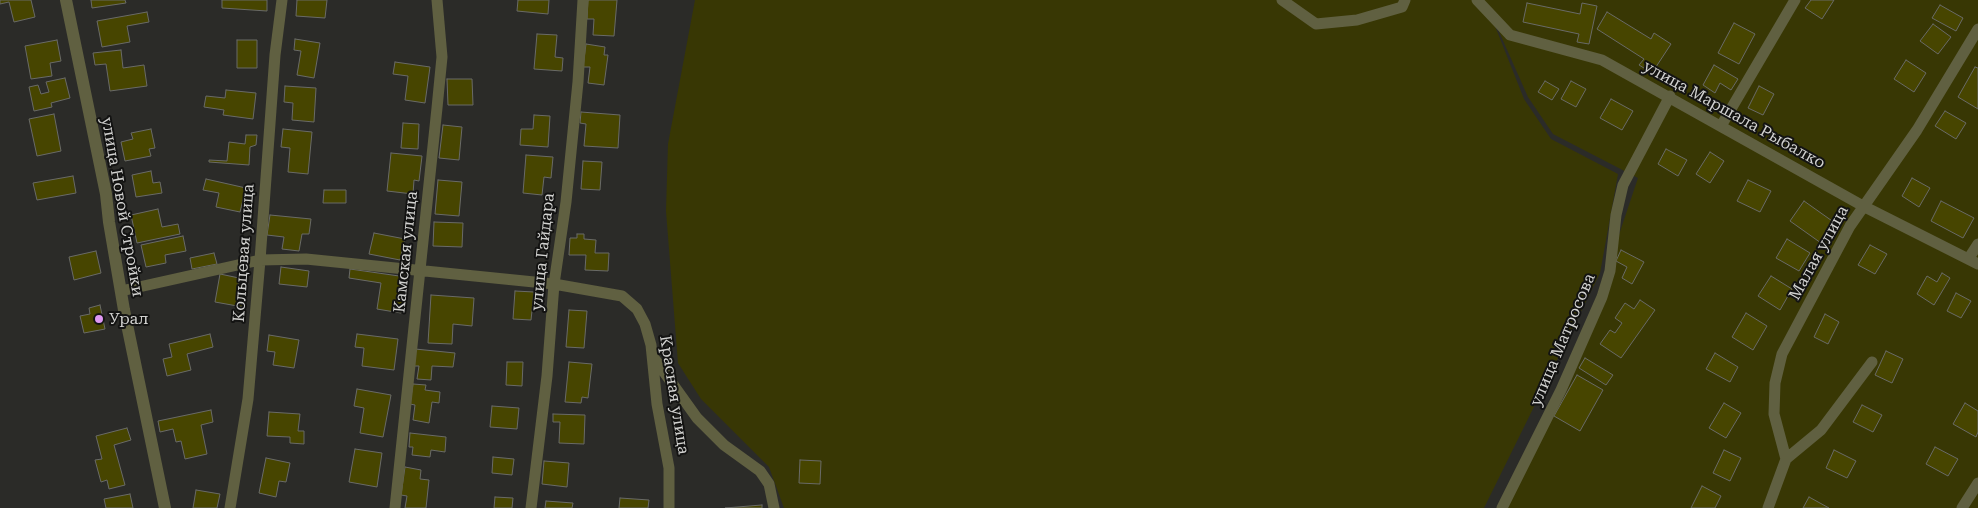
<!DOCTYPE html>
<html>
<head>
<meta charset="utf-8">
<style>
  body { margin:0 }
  canvas { display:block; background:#2b2b28 }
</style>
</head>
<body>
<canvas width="1978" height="508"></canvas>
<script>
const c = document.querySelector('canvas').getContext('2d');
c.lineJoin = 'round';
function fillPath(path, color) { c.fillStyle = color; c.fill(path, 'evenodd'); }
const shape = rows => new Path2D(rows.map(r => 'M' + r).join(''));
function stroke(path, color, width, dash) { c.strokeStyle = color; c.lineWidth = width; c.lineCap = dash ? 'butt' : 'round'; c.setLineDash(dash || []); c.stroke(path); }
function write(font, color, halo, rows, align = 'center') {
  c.font = font + ' "Roboto Serif",serif'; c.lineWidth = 4; c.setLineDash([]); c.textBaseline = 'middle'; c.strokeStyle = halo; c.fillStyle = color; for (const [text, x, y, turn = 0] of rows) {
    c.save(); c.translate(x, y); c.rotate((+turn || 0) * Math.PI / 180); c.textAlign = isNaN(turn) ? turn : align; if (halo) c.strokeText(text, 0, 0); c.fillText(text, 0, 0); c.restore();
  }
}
fillPath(shape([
  [695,0,1476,0,1495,26,1524,99,1551,139,1618,174,1600,273,1484,508,784,508,769,467,701,399,678,363,666,211,668,144],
  [1481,0,1978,0,1978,508,1505,508,1567,390,1638,178,1553,134,1528,97,1489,9]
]), '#383704');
const building = shape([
  [0,0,31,0,35,17,14,22,9,2,0,4,0,0],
  [91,0,125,0,126,3,92,8,91,0],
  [222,0,267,0,267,11,222,8,222,0],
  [297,0,327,0,325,18,296,16,297,0],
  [518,0,549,0,548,14,517,11,518,0],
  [588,0,617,0,614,36,593,35,594,19,587,19,588,0],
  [1811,0,1834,0,1822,19,1805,8,1811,0],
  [1527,3,1580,14,1582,3,1597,6,1589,44,1577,42,1579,34,1523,22,1527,3],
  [1940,5,1963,18,1956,31,1932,18,1940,5],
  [147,12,149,22,127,26,130,42,102,47,97,21,147,12],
  [1607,12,1651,39,1654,33,1671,44,1652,73,1639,65,1644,59,1597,29,1607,12],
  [1734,23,1755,34,1739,64,1718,53,1734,23],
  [1933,24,1951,37,1938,54,1920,41,1933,24],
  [537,34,557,35,555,57,563,58,562,71,534,69,537,34],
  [295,39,320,43,314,78,297,75,301,51,294,50,295,39],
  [57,40,61,61,50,63,52,76,31,79,25,46,57,40],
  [237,40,257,40,257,68,237,68,237,40],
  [586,44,605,47,604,55,608,55,604,85,588,83,590,67,583,67,586,44],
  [121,50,123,68,144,65,147,86,110,91,106,64,95,65,93,53,121,50],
  [1906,60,1926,73,1914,92,1894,79,1906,60],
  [395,62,430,67,425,103,405,100,408,76,393,74,395,62],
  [1714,65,1738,79,1731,90,1720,83,1715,93,1703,85,1714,65],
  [1975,67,1978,68,1978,109,1958,97,1975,67],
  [65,78,70,98,51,103,52,107,34,111,29,87,38,85,41,94,49,92,46,82,65,78],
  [447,79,472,79,473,105,448,105,447,79],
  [1545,81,1559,89,1552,100,1538,92,1545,81],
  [1571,81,1586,89,1576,107,1561,99,1571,81],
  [285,86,316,88,314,122,292,120,293,103,284,102,285,86],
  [1759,86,1774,94,1763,115,1748,108,1759,86],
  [226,90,256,93,253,119,223,115,224,110,204,107,206,96,225,98,226,90],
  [1611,99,1633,111,1622,130,1600,118,1611,99],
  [1945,111,1966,123,1956,139,1935,126,1945,111],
  [581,112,620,115,618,148,584,146,586,124,580,123,581,112],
  [54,114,61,151,37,156,29,119,54,114],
  [534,115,550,116,548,147,520,145,521,129,533,129,534,115],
  [403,123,419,124,418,149,401,148,403,123],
  [443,125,462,127,459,160,439,158,443,125],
  [151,129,155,148,149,149,151,156,125,161,121,142,133,139,131,133,151,129],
  [283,129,312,132,308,174,288,172,290,148,281,147,283,129],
  [246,135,257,135,256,145,250,147,249,165,209,162,209,160,227,161,229,142,245,144,246,135],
  [1666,149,1687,160,1678,176,1658,164,1666,149],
  [1710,152,1724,161,1710,183,1696,174,1710,152],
  [391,153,422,156,419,181,414,180,413,194,387,191,391,153],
  [526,155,553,157,551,178,544,177,542,195,523,193,526,155],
  [583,161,602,162,600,190,581,189,583,161],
  [151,171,153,183,160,182,162,193,136,197,132,175,151,171],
  [73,176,76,193,37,200,33,183,73,176],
  [1912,178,1930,188,1919,207,1902,196,1912,178],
  [206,179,246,188,240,212,216,207,219,193,203,190,206,179],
  [438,180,462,182,459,216,435,214,438,180],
  [1748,180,1771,191,1760,212,1737,201,1748,180],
  [324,190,346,190,346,203,323,203,324,190],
  [1804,201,1835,223,1821,243,1790,221,1804,201],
  [1941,201,1974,218,1963,238,1931,221,1941,201],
  [158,209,162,227,178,224,180,234,137,243,131,215,158,209],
  [270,215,311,219,309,234,302,234,299,251,282,249,284,237,267,235,270,215],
  [434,222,463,223,462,247,433,246,434,222],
  [374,233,405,239,400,260,369,254,374,233],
  [577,234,584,234,584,239,596,240,595,253,609,253,608,271,585,270,586,255,569,255,570,238,577,238,577,234],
  [183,236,186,251,165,255,166,263,146,267,141,245,183,236],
  [1787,239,1810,253,1799,271,1776,258,1787,239],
  [1870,245,1887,254,1875,274,1858,265,1870,245],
  [1621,250,1644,262,1632,284,1622,278,1627,267,1616,261,1621,250],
  [96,251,101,273,74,280,69,257,96,251],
  [214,253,217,264,192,269,190,258,214,253],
  [281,267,309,271,307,287,279,284,281,267],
  [350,269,406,277,401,313,377,309,381,283,349,278,350,269],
  [1942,273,1950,278,1934,305,1917,294,1927,276,1937,282,1942,273],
  [220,274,239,278,237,294,245,295,243,307,215,302,220,274],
  [1771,276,1792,289,1780,310,1758,296,1771,276],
  [515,291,534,292,531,320,513,319,515,291],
  [1956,293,1971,301,1961,318,1947,311,1956,293],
  [431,295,474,298,472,326,453,324,452,344,428,343,431,295],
  [1640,300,1655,310,1621,358,1600,344,1610,330,1615,333,1622,323,1615,318,1625,303,1634,309,1640,300],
  [100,305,105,329,84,333,80,316,90,314,89,308,100,305],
  [569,310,587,311,584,348,566,347,569,310],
  [1746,313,1767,326,1753,350,1732,337,1746,313],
  [1825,314,1839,322,1828,344,1814,337,1825,314],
  [210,334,213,347,187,354,191,370,167,376,163,359,172,357,169,344,210,334],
  [357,334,398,339,394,370,362,366,364,348,355,347,357,334],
  [269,335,299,340,294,368,273,365,275,352,267,351,269,335],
  [415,349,455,353,453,367,432,366,431,380,417,379,419,366,414,366,415,349],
  [1886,351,1903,359,1892,383,1875,375,1886,351],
  [1715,353,1738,367,1730,382,1706,369,1715,353],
  [1585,358,1613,375,1606,385,1579,368,1585,358],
  [507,362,523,362,522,386,506,385,507,362],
  [569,362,592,364,588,398,582,397,581,403,565,402,569,362],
  [1577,375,1603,390,1580,431,1554,416,1577,375],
  [413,384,426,385,425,390,440,392,439,403,432,402,429,423,413,420,415,405,410,404,413,384],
  [357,389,391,395,383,437,360,433,364,408,354,406,357,389],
  [1724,403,1741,413,1726,438,1709,428,1724,403],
  [1965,403,1978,411,1978,432,1976,437,1953,424,1965,403],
  [1862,405,1882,415,1873,432,1853,422,1862,405],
  [492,406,519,408,517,429,490,427,492,406],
  [211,410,213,422,201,425,207,454,185,459,181,441,176,442,173,429,160,432,158,421,211,410],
  [269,412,300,414,298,431,304,431,304,444,290,443,290,437,267,436,269,412],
  [553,414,585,415,584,444,559,443,560,422,553,422,553,414],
  [127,428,131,440,114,445,125,485,109,489,107,480,101,482,95,460,102,459,96,436,127,428],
  [410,433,446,437,445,452,431,450,430,457,412,455,413,447,409,447,410,433],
  [1935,447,1958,459,1948,476,1926,464,1935,447],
  [355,449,382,453,377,487,349,482,355,449],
  [1724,450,1741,458,1730,481,1713,473,1724,450],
  [1834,450,1856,461,1847,478,1826,468,1834,450],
  [493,457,514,459,512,475,492,473,493,457],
  [266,458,290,463,286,482,279,481,276,497,259,493,266,458],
  [800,460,821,461,820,484,799,483,800,460],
  [544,461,569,463,567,487,542,484,544,461],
  [405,467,421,470,420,479,429,480,426,508,405,508,407,496,401,495,405,467],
  [1702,486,1721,496,1715,508,1691,508,1702,486],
  [196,490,220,494,217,508,193,508,196,490],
  [130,494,133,508,106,508,104,499,130,494],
  [495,497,513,498,512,508,494,508,495,497],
  [1809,497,1829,508,1803,508,1809,497],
  [620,498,649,500,648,508,619,508,620,498],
  [546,501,573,503,572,508,545,508,546,501],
  [762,505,762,508,725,508,762,505]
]);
fillPath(building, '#474500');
stroke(building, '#696a67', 1);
stroke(shape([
  [1282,0,1316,24,1357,20,1402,7,1405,0],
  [1477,0,1510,35,1602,60,1863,206,1978,264],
  [1721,126,1795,0],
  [1969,258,1978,244],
  [121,291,260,260,306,259,554,284,622,296,637,309,645,324,651,345,657,404,669,468,669,508],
  [654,358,697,418,724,445,760,471,769,484,774,508],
  [1786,459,1821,430,1872,362],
  [230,508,248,399,260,260,275,55,282,0],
  [395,508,437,108,442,57,437,0],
  [531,508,547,376,554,284,566,202,578,82,583,0],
  [1502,508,1561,390,1602,297,1610,271,1616,215,1623,185,1670,96],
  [1768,508,1786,459,1774,414,1775,383,1782,354,1850,226,1917,130,1978,29],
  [1962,508,1978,483]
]), '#606041', 11);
stroke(shape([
  [66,0,106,194,109,222,124,310,165,508]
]), '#606041', 12);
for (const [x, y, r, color] of [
  [99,319,5,"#de98f3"]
]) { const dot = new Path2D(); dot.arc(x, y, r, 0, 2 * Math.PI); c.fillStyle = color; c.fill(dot); stroke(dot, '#131312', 2); }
write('16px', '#d2d2d0', '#131312', [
  ["улица Маршала Рыбалко",1734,115,29],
  ["улица Новой Стройки",122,207,80],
  ["Камская улица",406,252,-84],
  ["улица Гайдара",543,252,-84],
  ["Кольцевая улица",244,253,-86],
  ["Малая улица",1819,253,-61],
  ["улица Матросова",1563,340,-67],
  ["Красная улица",674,395,81]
]);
write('16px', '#d2d2d0', '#131312', [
  ["Урал",109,319]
], 'left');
</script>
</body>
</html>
